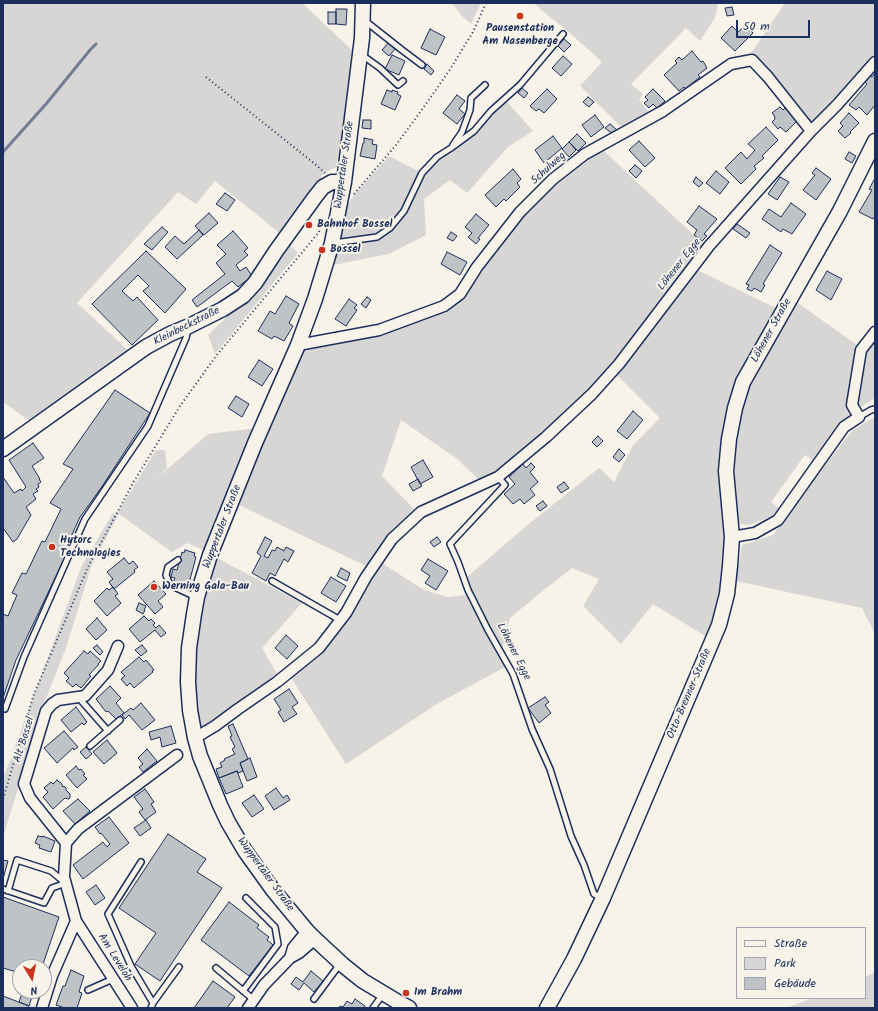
<!DOCTYPE html>
<html>
<head>
<meta charset="utf-8">
<style>
  body { margin:0 }
  #map { position:relative; width:878px; height:1011px; overflow:hidden; background:#f7f3e8; font-family:Kalam,sans-serif }
  canvas { display:block }
  .frame { position:absolute; inset:0; border:4px solid #1b2f5e; pointer-events:none }
  .legend { position:absolute; left:736px; top:927px; width:130px; height:72px; box-sizing:border-box; background:#f7f3e8; border:1px solid #9fa5b1; margin:0; padding:5px 7px; list-style:none; font-size:12px; color:#1b2f5e }
  .legend li { display:flex; align-items:center; gap:8px; height:20px }
  .legend b { width:20px; border:1px solid #9fa5b1 }
  .north { position:absolute; left:12px; top:959px; width:40px; height:40px; box-sizing:border-box; background:#f7f3e8; border:1px solid #9fa5b1; border-radius:50%; rotate:170deg; font-size:11px; font-weight:700; line-height:16px; text-align:center; color:#1b2f5e }
  .north::after { content:''; display:block; margin:auto; width:14px; height:18px; background:#c8321e; clip-path:polygon(50% 0,100% 100%,50% 72%,0 100%) }
  .scale { position:absolute; left:736px; top:20px; width:74px; height:18px; box-sizing:border-box; border:2px solid #1b2f5e; border-top:0; padding-left:5px; font-size:12px; line-height:14px; white-space:nowrap; color:#1b2f5e; -webkit-text-stroke:3px #f7f3e8; paint-order:stroke }
</style>
</head>
<body>
<div id="map">
<canvas width="878" height="1011"></canvas>
<div class="frame"></div>
<ul class="legend">
<li><b style="height:5px;background:#f7f3e8"></b>Straße</li>
<li><b style="height:11px;background:#d7d6d4"></b>Park</li>
<li><b style="height:11px;background:#c0c3c5"></b>Gebäude</li>
</ul>
<div class="north">N</div>
<div class="scale">50 m</div>
</div>
<script>
const c = document.querySelector('canvas').getContext('2d');
c.lineJoin = 'round';
function fillPath(path, color) { c.fillStyle = color; c.fill(path, 'evenodd'); }
const shape = rows => new Path2D(rows.map(r => 'M' + r).join(''));
function stroke(path, color, width, dash) { c.strokeStyle = color; c.lineWidth = width; c.lineCap = dash ? 'butt' : 'round'; c.setLineDash(dash || []); c.stroke(path); }
function write(font, color, halo, rows, align = 'center') {
  c.font = font + ' Kalam,sans-serif'; c.lineWidth = 4; c.setLineDash([]); c.textBaseline = 'middle'; c.strokeStyle = halo; c.fillStyle = color; for (const [text, x, y, turn = 0] of rows) {
    c.save(); c.translate(x, y); c.rotate((+turn || 0) * Math.PI / 180); c.textAlign = isNaN(turn) ? turn : align; if (halo) c.strokeText(text, 0, 0); c.fillText(text, 0, 0); c.restore();
  }
}
fillPath(shape([
  [3,3,302,3,351,49,356,51,339,166,324,173,282,235,215,181,196,204,178,192,77,303,130,352,31,422,3,402],
  [452,3,481,3,471,24,462,16],
  [533,3,720,3,718,4,715,18,700,41,686,28,631,84,633,86,643,94,639,100,652,116,623,129,580,86,602,62,572,35],
  [785,3,875,3,875,57,811,126,749,56],
  [507,102,533,131,508,147,467,193,450,180,424,199,426,235,389,254,333,265,344,210,355,194,389,156,422,173,437,157,474,131,491,111],
  [601,148,641,186,706,246,596,386,499,473,481,482,456,458,401,420,382,476,417,512,368,567,237,504,274,415,305,347,446,308,522,213,554,181],
  [287,242,298,253,215,354,208,335,247,297],
  [695,269,778,309,730,405,722,438,721,481,726,532,722,596,707,637,653,604,621,644,583,606,599,579,572,568,535,597,510,618,502,650,489,629,469,589,466,578,525,527,599,468,614,482,633,445,660,418,615,373],
  [795,301,867,352,875,341,875,398,851,413,814,461,805,455,771,502,780,509,767,518,750,525,740,524,736,519,732,469,736,430,745,391],
  [875,418,875,634,862,608,736,581,742,545,773,535,796,502,852,431,869,420],
  [257,428,226,503,221,506,206,551,187,543,172,552,119,514,92,564,66,648,45,701,3,837,3,779,82,565,113,513,116,515,156,450,165,450,167,468,157,478,208,434],
  [217,558,302,603,262,648,278,676,205,730,199,728,195,705,195,673,196,644,204,597],
  [380,562,424,590,448,597,466,595,505,667,437,704,346,764,290,676,310,658],
  [875,972,875,1008,786,1008,813,998,865,998,865,977]
]), '#d7d6d4');
stroke(shape([
  [3,152,46,104,90,50,96,44]
]), '#727c95', 3);
const building = shape([
  [732,7,734,15,727,16,725,8,732,7],
  [336,9,347,9,346,25,336,24,336,9],
  [328,12,336,12,336,24,328,24,328,12],
  [746,25,753,33,735,51,721,38,732,26,738,32,746,25],
  [430,29,445,37,436,55,421,48,430,29],
  [564,39,571,45,564,52,558,46,564,39],
  [389,42,396,48,389,56,382,50,389,42],
  [692,51,701,62,703,61,707,68,698,75,700,77,685,89,684,87,679,91,664,75,677,63,675,61,679,57,682,60,692,51],
  [392,55,405,61,399,75,385,69,392,55],
  [563,56,572,64,561,76,552,68,563,56],
  [427,64,434,71,431,75,424,69,427,64],
  [875,73,875,105,867,115,859,107,856,110,849,105,867,84,865,82,870,76,872,77,875,73],
  [522,88,528,93,524,98,518,93,522,88],
  [547,89,557,99,544,113,539,109,536,111,530,106,547,89],
  [653,89,665,101,657,108,653,104,649,108,644,103,648,100,645,97,653,89],
  [387,90,392,92,392,90,398,92,397,94,401,96,395,110,381,104,387,90],
  [457,95,465,101,459,109,465,114,457,124,443,113,457,95],
  [588,97,594,102,589,107,583,102,588,97],
  [780,107,783,110,785,108,797,121,786,132,780,127,778,129,772,122,775,119,774,115,772,113,780,107],
  [849,113,859,123,850,132,851,133,845,138,838,131,843,126,840,123,849,113],
  [595,115,604,127,591,137,582,125,595,115],
  [363,120,371,120,371,129,362,128,363,120],
  [610,124,617,130,613,134,605,128,610,124],
  [766,127,778,140,762,156,764,158,754,166,756,169,741,184,725,168,741,152,747,159,755,150,748,144,766,127],
  [577,134,586,143,578,151,569,142,577,134],
  [553,136,562,148,544,163,535,150,553,136],
  [364,138,373,140,372,144,377,145,375,159,360,156,363,143,364,143,364,138],
  [639,141,655,158,645,167,629,150,639,141],
  [569,142,576,150,569,157,562,149,569,142],
  [849,152,856,156,852,163,845,159,849,152],
  [635,165,642,171,636,178,629,171,635,165],
  [816,168,831,179,816,200,803,190,815,175,812,173,816,168],
  [513,169,521,179,517,183,520,187,506,201,504,199,496,207,485,195,513,169],
  [716,171,729,182,720,194,706,183,716,171],
  [696,177,703,183,699,187,693,182,696,177],
  [780,177,789,182,777,200,768,194,780,177],
  [874,180,875,180,875,216,873,219,859,212,872,190,869,189,874,180],
  [225,193,235,200,227,211,216,204,225,193],
  [791,203,806,214,792,234,783,229,781,232,762,219,769,209,781,217,791,203],
  [699,206,717,219,704,234,707,236,702,241,694,235,697,230,687,222,699,206],
  [209,213,218,223,204,235,195,226,209,213],
  [476,214,489,225,478,238,480,239,476,244,468,237,472,233,465,227,476,214],
  [737,224,750,233,746,238,733,229,737,224],
  [162,227,168,232,152,250,144,244,162,227],
  [199,230,203,235,177,259,165,247,175,236,184,244,199,230],
  [233,231,248,248,244,251,248,255,236,265,240,271,246,267,252,276,238,287,232,281,197,307,192,300,225,274,216,263,226,254,217,245,233,231],
  [451,232,457,236,453,241,447,238,451,232],
  [770,245,782,253,763,284,765,285,761,292,754,288,752,291,747,289,749,285,746,284,770,245],
  [146,251,186,289,165,313,143,291,149,286,138,275,122,291,133,301,137,297,158,320,132,345,92,304,146,251],
  [447,252,467,262,460,275,441,264,447,252],
  [827,271,842,279,831,300,816,290,827,271],
  [286,296,299,304,289,323,293,326,284,341,274,336,272,339,258,331,270,311,275,314,286,296],
  [367,297,371,300,366,308,361,304,367,297],
  [349,299,357,305,354,308,357,310,346,326,335,319,349,299],
  [259,360,273,369,262,386,248,377,259,360],
  [115,390,150,413,101,488,80,517,64,552,67,553,16,660,3,698,3,614,8,616,17,595,12,593,22,573,26,574,42,541,45,542,61,509,50,503,73,469,63,464,115,390],
  [236,396,249,404,242,417,228,408,236,396],
  [633,411,643,420,627,439,617,431,633,411],
  [598,436,603,441,597,447,592,442,598,436],
  [33,443,44,458,32,466,40,479,39,479,41,482,38,484,39,487,36,489,38,491,33,494,36,499,26,507,31,515,17,539,13,542,3,528,3,477,14,493,21,489,22,491,26,487,9,460,33,443],
  [619,449,625,455,619,462,613,457,619,449],
  [423,460,433,477,420,484,411,467,423,460],
  [531,463,535,467,530,472,538,482,530,489,535,495,524,504,520,499,513,504,504,494,515,484,509,477,523,464,526,468,531,463],
  [418,479,422,486,413,491,409,484,418,479],
  [564,482,569,488,561,493,557,487,564,482],
  [543,501,547,506,540,511,536,506,543,501],
  [265,537,272,541,264,556,268,558,272,550,275,551,277,547,284,551,286,547,294,551,288,562,284,559,275,576,270,573,266,581,252,573,261,556,257,553,265,537],
  [437,537,441,542,434,547,430,542,437,537],
  [185,550,195,553,194,556,196,557,188,587,173,583,175,578,171,577,173,569,177,570,182,552,184,553,185,550],
  [124,558,129,564,133,561,138,567,134,570,135,572,114,589,109,582,113,579,107,572,124,558],
  [428,559,448,571,436,590,425,583,430,576,421,570,428,559],
  [341,568,350,573,347,581,337,576,341,568],
  [331,577,346,586,336,602,321,593,331,577],
  [154,581,166,594,158,601,163,607,155,614,138,595,154,581],
  [113,587,118,594,115,596,121,603,107,616,94,601,107,588,109,590,113,587],
  [139,603,146,606,144,610,145,610,143,614,136,610,139,603],
  [144,616,149,621,151,619,155,623,153,625,156,628,159,625,166,633,161,637,155,630,140,642,129,629,144,616],
  [97,618,107,630,96,640,86,629,97,618],
  [286,635,298,646,287,659,275,648,286,635],
  [97,645,103,652,100,655,93,648,97,645],
  [142,645,147,651,141,656,135,650,142,645],
  [84,651,88,654,90,651,101,661,98,664,99,664,89,675,91,676,81,688,76,684,73,687,66,681,69,678,64,673,84,651],
  [139,657,144,662,146,660,154,670,152,671,153,672,134,688,130,683,127,686,121,679,125,676,121,672,139,657],
  [110,686,121,698,116,703,124,713,116,719,108,711,106,712,96,699,110,686],
  [289,689,298,703,292,707,297,714,284,722,278,712,281,710,274,699,289,689],
  [545,697,549,702,545,705,551,713,539,723,528,708,545,697],
  [141,703,155,720,142,730,129,715,125,719,122,715,131,708,133,710,141,703],
  [76,707,87,722,84,725,82,723,71,732,61,720,76,707],
  [233,724,248,759,240,763,243,771,238,773,237,771,219,778,216,769,222,767,220,763,225,760,224,759,235,754,232,749,235,747,230,737,232,736,228,726,233,724],
  [171,726,176,743,162,747,160,737,151,740,149,732,171,726],
  [64,731,78,747,74,750,73,748,57,763,44,748,64,731],
  [107,740,117,753,104,764,93,752,107,740],
  [86,747,92,754,86,759,80,752,86,747],
  [147,749,157,761,143,772,139,767,143,764,138,758,147,749],
  [250,758,257,777,247,781,240,763,250,758],
  [76,766,79,770,81,769,85,774,83,775,87,779,77,788,66,775,76,766],
  [237,771,243,787,226,794,219,778,237,771],
  [57,780,59,782,60,782,62,784,62,785,63,787,64,786,66,788,66,790,70,794,70,798,68,799,65,798,53,809,43,797,48,792,44,788,51,782,53,784,57,780],
  [276,788,283,798,287,795,290,800,274,810,265,796,276,788],
  [145,789,154,802,151,804,156,812,145,820,139,812,143,809,134,797,145,789],
  [254,795,264,809,252,817,242,803,254,795],
  [78,799,90,811,75,824,63,811,78,799],
  [109,817,129,843,83,879,73,865,103,842,107,847,110,844,101,833,100,834,95,827,109,817],
  [146,820,151,828,140,836,134,828,146,820],
  [168,834,206,859,197,872,222,888,160,981,135,964,156,933,119,908,168,834],
  [38,836,43,837,43,836,55,841,51,852,39,848,40,845,35,843,38,836],
  [3,860,8,861,3,879,3,860],
  [96,885,105,898,95,905,86,892,96,885],
  [3,897,59,917,42,967,20,967,20,973,3,968,3,897],
  [229,902,259,925,257,928,269,937,267,940,273,945,249,976,201,940,229,902],
  [71,970,84,976,79,992,82,993,77,1008,65,1008,56,1005,63,986,65,986,71,970],
  [311,971,323,981,314,992,304,983,299,990,291,984,296,977,303,982,311,971],
  [213,981,235,997,227,1008,194,1008,213,981],
  [23,991,34,991,29,1006,19,1002,23,991],
  [3,996,29,1006,28,1008,3,1008,3,996],
  [355,999,365,1006,364,1008,339,1008,340,1006,343,1007,347,1001,352,1004,355,999]
]);
fillPath(building, '#c0c3c5');
stroke(building, '#1b2f5e', 1);
const lane = shape([
  [364,20,402,50,422,65],
  [362,55,380,68,398,85,403,81],
  [453,145,462,132,470,110,471,98,485,85],
  [334,243,377,237,390,228,404,211,422,173,437,157,451,148,474,131,491,111,520,85,563,34],
  [859,417,871,410,875,409],
  [498,477,505,485,450,544,458,562,468,590,488,630,513,674,532,729,550,769,571,836,584,865,594,894,602,898],
  [178,560,168,567,166,575,170,585,196,597],
  [272,581,340,620],
  [79,698,108,731],
  [3,708,5,709,24,657,85,519,148,426,186,338,188,329],
  [90,746,120,720],
  [141,862,108,914,131,966,153,1003,151,1008],
  [3,889,44,903,52,888,66,883],
  [8,891,17,860,51,871,63,881],
  [216,968,254,1000],
  [88,990,113,979],
  [243,991,278,944,275,927,246,898],
  [314,999,340,964],
  [153,1003,179,967],
  [373,1008,383,994]
]);
const street = shape([
  [298,345,379,330,444,306,460,294,477,267,520,212,553,179,585,154,663,111,731,64,752,60,768,77,811,131],
  [732,537,755,533,778,520,844,427,859,417,852,405,861,350,875,332],
  [195,738,215,726,238,709,277,682,319,648,346,613,366,577,392,539,421,512,498,477,546,437,592,394,619,364,709,246,811,131,837,105,875,62],
  [66,843,30,798,24,784,46,711,52,704,58,700,85,696,108,670,118,646],
  [76,921,132,1008],
  [290,958,293,948,307,931],
  [42,1008,52,976,76,921,64,877,66,843,78,829,177,755],
  [248,1008,264,985,290,958,299,953,315,939]
]);
const secondary = shape([
  [363,3,362,38,344,182,332,243,315,299,298,345,255,443,210,555,197,597,194,614,189,648,188,682,190,710,195,738,200,756,220,805,228,822,245,851,273,890,307,931,315,939,343,965,363,981,398,1002,409,1008],
  [3,449,146,347,170,334,189,326,223,309,243,296,255,283,276,251,315,197,323,187,332,182,344,182],
  [547,1008,574,959,603,898,719,625,727,594,730,566,732,537,726,471,729,439,735,408,743,382,840,211,875,141]
]);
stroke(lane, '#1b2f5e', 8);
stroke(street, '#1b2f5e', 13);
stroke(secondary, '#1b2f5e', 17);
stroke(shape([
  [206,77,315,164,325,173],
  [354,194,396,145,421,111,449,71,473,32,486,3],
  [3,799,34,694,88,567,133,483,180,406,216,356,319,232,324,217]
]), '#1b2f5e', 2, [1, 3]);
stroke(lane, '#f7f3e8', 5);
stroke(street, '#f7f3e8', 10);
stroke(secondary, '#f7f3e8', 14);
for (const [x, y, r, color] of [
  [520,16,4,"#c8321e"],
  [309,225,4,"#c8321e"],
  [322,250,4,"#c8321e"],
  [52,547,4,"#c8321e"],
  [154,587,4,"#c8321e"],
  [406,993,4,"#c8321e"]
]) { const dot = new Path2D(); dot.arc(x, y, r, 0, 2 * Math.PI); c.fillStyle = color; c.fill(dot); stroke(dot, '#f7f3e8', 1.5); }
write('bold 11px', '#1b2f5e', '#f7f3e8', [
  ["Pausenstation",520,29,"center"],
  ["Am Nasenberge",520,42,"center"],
  ["Bahnhof Bossel",317,225],
  ["Bossel",330,250],
  ["Hytorc",60,541],
  ["Technologies",60,554],
  ["Werning Gala-Bau",162,587],
  ["Im Brahm",414,993]
], 'left');
write('11px', '#1b2f5e', '#f7f3e8', [
  ["Wuppertaler Straße",345,165,-82],
  ["Schulweg",549,169,-42],
  ["Löhener Egge",680,265,-52],
  ["Kleinbeckstraße",187,327,-27],
  ["Löhener Straße",772,331,-61],
  ["Wuppertaler Straße",223,527,-69],
  ["Löhener Egge",513,652,63],
  ["Otto-Brenner-Straße",690,694,-67],
  ["Alt Bossel",25,740,-73],
  ["Wuppertaler Straße",265,875,54],
  ["Am Leveloh",114,958,58]
]);
</script>
</body>
</html>
